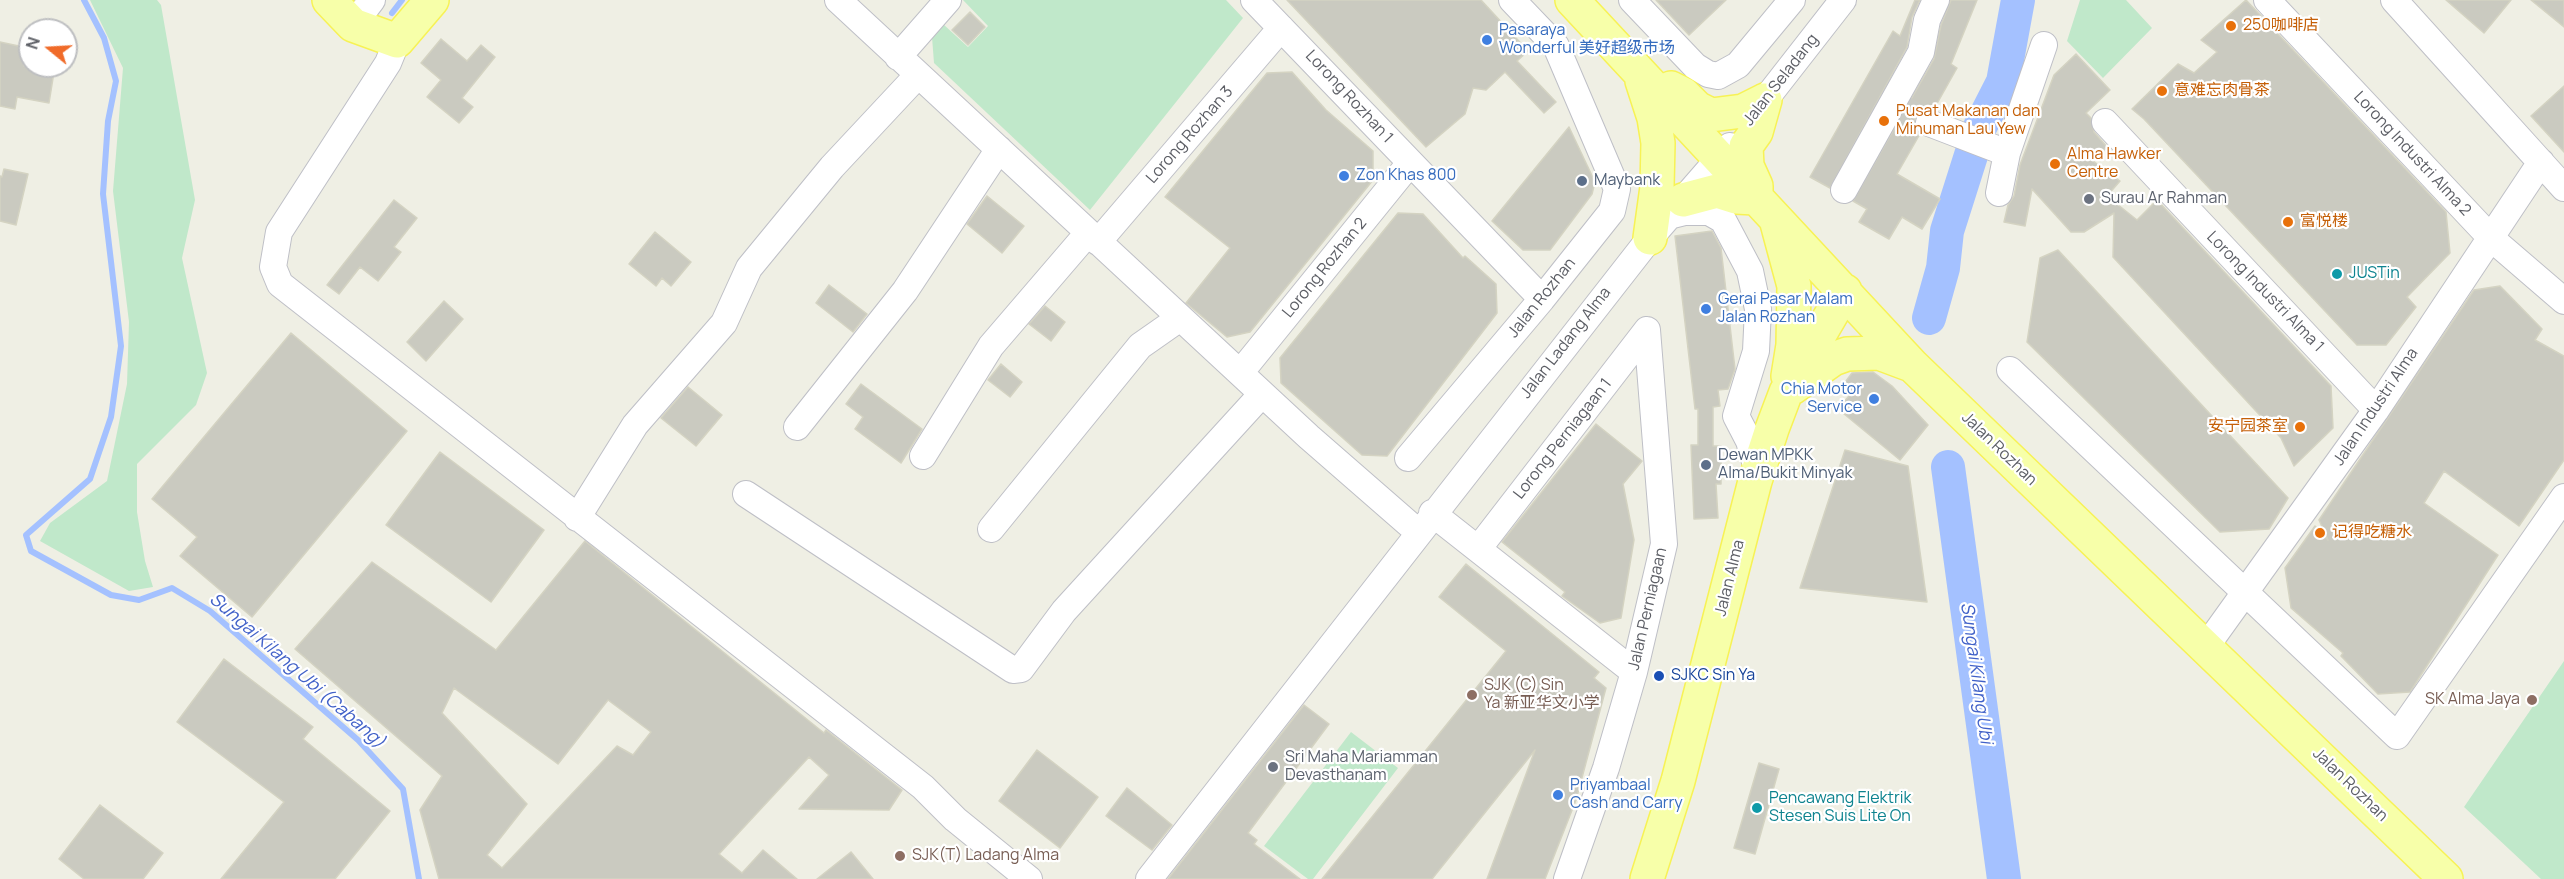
<!DOCTYPE html>
<html>
<head>
<meta charset="utf-8">
<style>
  body { margin:0 }
  #map { position:relative; width:2564px; height:879px; overflow:hidden; background:#efefe4; font-family:Manrope,sans-serif }
  canvas { display:block }
  .north { position:absolute; left:18px; top:18px; width:60px; height:60px; box-sizing:border-box; background:#fff; border:2px solid #bebfc1; border-radius:50%; rotate:288deg; font-size:16px; font-weight:700; line-height:24px; text-align:center; color:#5c5e65 }
  .north::after { content:''; display:block; margin:auto; width:21px; height:27px; background:#f06b29; clip-path:polygon(50% 0,100% 100%,50% 72%,0 100%) }
</style>
</head>
<body>
<div id="map">
<canvas width="2564" height="879"></canvas>
<div class="north">N</div>
</div>
<script>
const c = document.querySelector('canvas').getContext('2d');
c.lineJoin = 'round';
function fillPath(path, color) { c.fillStyle = color; c.fill(path, 'evenodd'); }
const shape = rows => new Path2D(rows.map(r => 'M' + r).join(''));
function stroke(path, color, width, dash) { c.strokeStyle = color; c.lineWidth = width; c.lineCap = dash ? 'butt' : 'round'; c.setLineDash(dash || []); c.stroke(path); }
function write(font, color, halo, rows, align = 'center') {
  c.font = font + ' Manrope,"Noto Sans SC",sans-serif'; c.lineWidth = 4.5; c.setLineDash([]); c.textBaseline = 'middle'; c.strokeStyle = halo; c.fillStyle = color; for (const [text, x, y, turn = 0] of rows) {
    c.save(); c.translate(x, y); c.rotate((+turn || 0) * Math.PI / 180); c.textAlign = isNaN(turn) ? turn : align; if (halo) c.strokeText(text, 0, 0); c.fillText(text, 0, 0); c.restore();
  }
}
fillPath(shape([
  [90,0,157,0,161,5,195,200,182,258,207,373,196,405,137,464,137,512,145,561,153,587,129,591,40,541,50,523,107,481,127,384,129,322,113,191,123,68],
  [963,0,1226,0,1243,18,1090,210,934,63,932,37,943,24,968,47,988,26],
  [2080,0,2126,0,2152,28,2103,78,2067,41],
  [2564,661,2564,879,2541,879,2464,807],
  [1351,732,1398,768,1313,879,1308,879,1264,846]
]), '#c0e8ca');
stroke(shape([
  [84,0,104,38,116,81,108,121,103,194,121,346,111,417,90,479,26,535,31,551,111,595,139,600,172,588,210,611,358,740,403,789,419,879],
  [392,13,402,0]
]), '#a4c1ff', 6);
stroke(shape([
  [1929,318,1943,268,1947,231,1980,127,2003,82,2018,0],
  [1948,467,2004,879]
]), '#a4c1ff', 34);
const building = shape([
  [1287,0,1481,0,1528,51,1517,61,1556,102,1544,113,1505,72,1486,90,1473,88,1465,114,1426,147,1287,0],
  [1656,0,1726,0,1689,35,1656,0],
  [1915,0,1920,0,1912,17,1907,47,1830,188,1810,177,1893,31,1900,36,1915,0],
  [1951,0,1977,0,1951,64,1957,68,1934,109,1926,108,1915,117,1914,126,1920,134,1897,174,1940,199,1922,229,1902,217,1889,239,1859,222,1867,209,1853,201,1934,59,1941,25,1951,0],
  [2246,0,2446,212,2450,253,2407,297,2416,307,2386,345,2357,345,2144,119,2132,109,2178,64,2194,73,2217,52,2201,40,2246,0],
  [2446,0,2511,0,2484,33,2446,0],
  [2531,0,2564,0,2564,27,2531,0],
  [970,12,985,27,968,45,952,30,970,12],
  [441,39,467,61,481,45,495,57,462,98,473,107,459,123,427,97,441,80,421,63,441,39],
  [0,42,28,48,24,66,55,66,49,103,17,97,15,109,0,106,0,42],
  [2076,54,2110,90,2086,113,2091,118,2094,132,2107,147,2093,161,2120,181,2107,196,2137,220,2157,200,2331,386,2333,428,2294,466,2281,438,2113,257,2114,213,2084,232,2071,232,2032,189,2025,226,2004,222,2008,205,2014,196,2020,165,2054,75,2076,54],
  [1292,72,1326,110,1373,151,1373,180,1250,332,1227,337,1186,303,1230,248,1165,197,1267,73,1292,72],
  [2564,86,2564,152,2531,116,2564,86],
  [1569,127,1595,182,1592,194,1550,250,1523,250,1492,221,1569,127],
  [4,169,28,174,16,225,0,221,0,176,2,177,4,169],
  [987,196,1024,226,1002,253,967,224,987,196],
  [394,200,417,218,394,247,401,252,378,281,360,267,339,294,327,285,394,200],
  [1398,213,1423,214,1463,258,1465,256,1496,284,1497,313,1387,456,1362,455,1281,383,1280,358,1398,213],
  [1712,231,1721,248,1735,369,1728,389,1718,390,1720,406,1713,407,1713,446,1721,446,1721,484,1716,484,1718,518,1694,519,1691,445,1698,445,1698,409,1695,409,1675,236,1712,231],
  [655,232,691,262,671,286,662,278,656,286,629,264,655,232],
  [2058,250,2288,498,2269,529,2220,532,2027,342,2040,258,2058,250],
  [829,285,867,314,853,332,816,303,829,285],
  [2500,286,2542,329,2535,340,2564,356,2564,460,2519,526,2444,471,2424,503,2498,555,2410,692,2378,694,2341,656,2343,653,2291,608,2285,568,2315,526,2328,540,2319,520,2474,290,2500,286],
  [444,301,463,319,426,361,407,342,444,301],
  [1045,306,1065,322,1051,341,1029,324,1045,306],
  [291,333,407,431,252,617,180,556,197,537,152,499,291,333],
  [1001,364,1022,382,1010,397,988,380,1001,364],
  [1873,372,1892,386,1928,425,1900,460,1838,409,1849,396,1840,389,1852,373,1873,372],
  [861,384,922,429,901,463,855,429,863,417,846,404,861,384],
  [688,387,722,415,696,446,661,418,688,387],
  [1596,424,1642,461,1623,484,1634,540,1621,618,1600,623,1562,596,1565,592,1502,542,1596,424],
  [1845,450,1908,466,1927,602,1800,588,1845,450],
  [440,452,544,530,491,602,386,525,440,452],
  [585,541,824,733,826,730,902,790,889,810,799,809,829,775,809,757,719,854,742,873,763,850,797,879,439,879,420,810,442,776,295,649,372,562,496,650,585,541],
  [454,688,558,764,608,700,651,732,633,755,617,746,502,868,487,855,527,804,442,713,454,688],
  [1466,564,1599,672,1594,678,1606,688,1576,800,1545,879,1487,879,1535,750,1432,879,1322,879,1506,651,1439,597,1466,564],
  [224,659,313,727,303,739,390,811,335,879,221,879,284,802,177,722,224,659],
  [1304,705,1329,724,1248,833,1257,840,1254,844,1300,879,1168,879,1304,705],
  [1037,750,1098,797,1060,848,999,801,1037,750],
  [1759,763,1779,769,1755,854,1734,848,1759,763],
  [1127,788,1172,825,1152,850,1106,816,1127,788],
  [100,805,163,853,143,879,84,879,59,859,100,805],
  [851,852,873,879,817,879,851,852]
]);
fillPath(building, '#cacac0');
stroke(building, '#d4d3c2', 1.5);
stroke(shape([
  [1893,103,1929,123]
]), '#cacbc4', 26, [26, 13]);
const minor = shape([
  [838,0,1309,437,1418,532],
  [1254,0,1542,299],
  [1632,0,1695,66,1708,74,1718,76,1738,65,1792,0],
  [2267,0,2492,239,2564,301],
  [2394,0,2564,188],
  [353,25,372,0],
  [397,41,388,63,279,232,273,267,280,284,923,787,955,819,1029,879],
  [898,57,948,0],
  [1754,114,1843,0],
  [2105,122,2376,410],
  [1929,123,2007,153],
  [1844,190,1921,52,1927,20,1936,0],
  [1999,193,2007,153,2044,45],
  [1669,216,1685,212,1709,212,1723,220,1750,271,1758,309,1756,351,1736,416,1749,441,1758,472],
  [1098,242,1281,28],
  [2010,370,2397,736,2564,497],
  [1240,373,1410,163],
  [797,427,905,291,999,149],
  [923,456,991,346,1088,233],
  [1408,458,1542,299,1612,211,1617,189,1556,46,1512,0],
  [746,494,1013,670,1021,669,1064,611,1262,394],
  [1432,513,1634,672],
  [577,518,635,425,724,323,749,268,832,167,918,75],
  [991,529,1140,346,1180,318],
  [1478,549,1647,330],
  [2205,648,2376,410,2541,162],
  [1149,879,1650,238,1730,146],
  [1567,879,1606,768,1634,672,1664,544,1647,330]
]);
const major = shape([
  [329,0,353,25,397,41,432,0],
  [1572,0,1913,366,2446,879],
  [1642,81,1654,118,1658,143,1657,187,1650,238],
  [1671,88,1683,94,1697,108,1711,115,1743,111,1765,100],
  [1756,196,1756,186,1747,166,1746,146,1756,132,1765,100],
  [1683,200,1717,191,1736,197,1755,198],
  [1777,223,1794,286,1793,345,1788,376],
  [1792,388,1833,359,1847,354,1879,353,1911,365],
  [1647,879,1678,781,1755,481,1772,429,1786,392,1845,291]
]);
stroke(minor, '#bebfc6', 28);
stroke(major, '#f7f255', 36);
stroke(minor, '#fff', 26);
stroke(major, '#f7ffa9', 33);
for (const [x, y, r, color] of [
  [2231,26,6,"#e8710a"],
  [1487,40,6,"#3f7fe0"],
  [2162,91,6,"#e8710a"],
  [1884,121,6,"#e8710a"],
  [2055,164,6,"#e8710a"],
  [1344,176,6,"#3f7fe0"],
  [1582,181,6,"#5c6f8a"],
  [2089,199,6,"#6b7280"],
  [2288,222,6,"#e8710a"],
  [2337,274,6,"#0f9aa8"],
  [1706,309,6,"#3f7fe0"],
  [1874,399,6,"#3f7fe0"],
  [2300,427,6,"#e8710a"],
  [1706,465,6,"#5c6f8a"],
  [2320,533,6,"#e8710a"],
  [1659,676,6,"#1a4fb4"],
  [1472,695,6,"#8d6e63"],
  [2532,700,6,"#8d6e63"],
  [1273,767,6,"#6b7280"],
  [1558,795,6,"#3f7fe0"],
  [1757,808,6,"#0f9aa8"],
  [900,856,6,"#8d6e63"]
]) { const dot = new Path2D(); dot.arc(x, y, r, 0, 2 * Math.PI); c.fillStyle = color; c.fill(dot); stroke(dot, '#fff', 2); }
write('16px', '#c56008', '#fff', [
  ["250咖啡店",2243,26],
  ["意难忘肉骨茶",2174,91],
  ["Pusat Makanan dan",1896,112],
  ["Minuman Lau Yew",1896,130],
  ["Alma Hawker",2067,155],
  ["Centre",2067,173],
  ["富悦楼",2300,222],
  ["安宁园茶室",2288,427,"right"],
  ["记得吃糖水",2332,533]
], 'left');
write('16px', '#366cbe', '#fff', [
  ["Pasaraya",1499,31],
  ["Wonderful 美好超级市场",1499,49],
  ["Zon Khas 800",1356,176],
  ["Gerai Pasar Malam",1718,300],
  ["Jalan Rozhan",1718,318],
  ["Chia Motor",1862,390,"right"],
  ["Service",1862,408,"right"],
  ["Priyambaal",1570,786],
  ["Cash and Carry",1570,804]
], 'left');
write('16px', '#5c5e65', '#fff', [
  ["Jalan Seladang",1781,80,-52],
  ["Lorong Rozhan 1",1349,97,47],
  ["Lorong Rozhan 3",1190,135,-49],
  ["Lorong Industri Alma 2",2412,154,47],
  ["Lorong Rozhan 2",1325,268,-51],
  ["Lorong Industri Alma 1",2265,292,46],
  ["Jalan Rozhan",1542,298,-51],
  ["Jalan Ladang Alma",1566,343,-52],
  ["Jalan Industri Alma",2376,407,-56],
  ["Lorong Perniagaan 1",1563,439,-52],
  ["Jalan Rozhan",1999,449,44],
  ["Jalan Alma",1730,578,-76],
  ["Jalan Perniagaan",1648,609,-77],
  ["Jalan Rozhan",2350,785,44]
]);
write('16px', '#4e5e75', '#fff', [
  ["Maybank",1594,181],
  ["Dewan MPKK",1718,456],
  ["Alma/Bukit Minyak",1718,474]
], 'left');
write('16px', '#5b616d', '#fff', [
  ["Surau Ar Rahman",2101,199],
  ["Sri Maha Mariamman",1285,758],
  ["Devasthanam",1285,776]
], 'left');
write('16px', '#0d838f', '#fff', [
  ["JUSTin",2349,274],
  ["Pencawang Elektrik",1769,799],
  ["Stesen Suis Lite On",1769,817]
], 'left');
write('16px', '#164399', '#fff', [
  ["SJKC Sin Ya",1671,676]
], 'left');
write('16px', '#785e54', '#fff', [
  ["SJK (C) Sin",1484,686],
  ["Ya 新亚华文小学",1484,704],
  ["SK Alma Jaya",2520,700,"right"],
  ["SJK(T) Ladang Alma",912,856]
], 'left');
write('italic 18px', '#4161c8', '#fff', [
  ["Sungai Kilang Ubi (Cabang)",297,671,41],
  ["Sungai Kilang Ubi",1976,673,82]
]);
</script>
</body>
</html>
